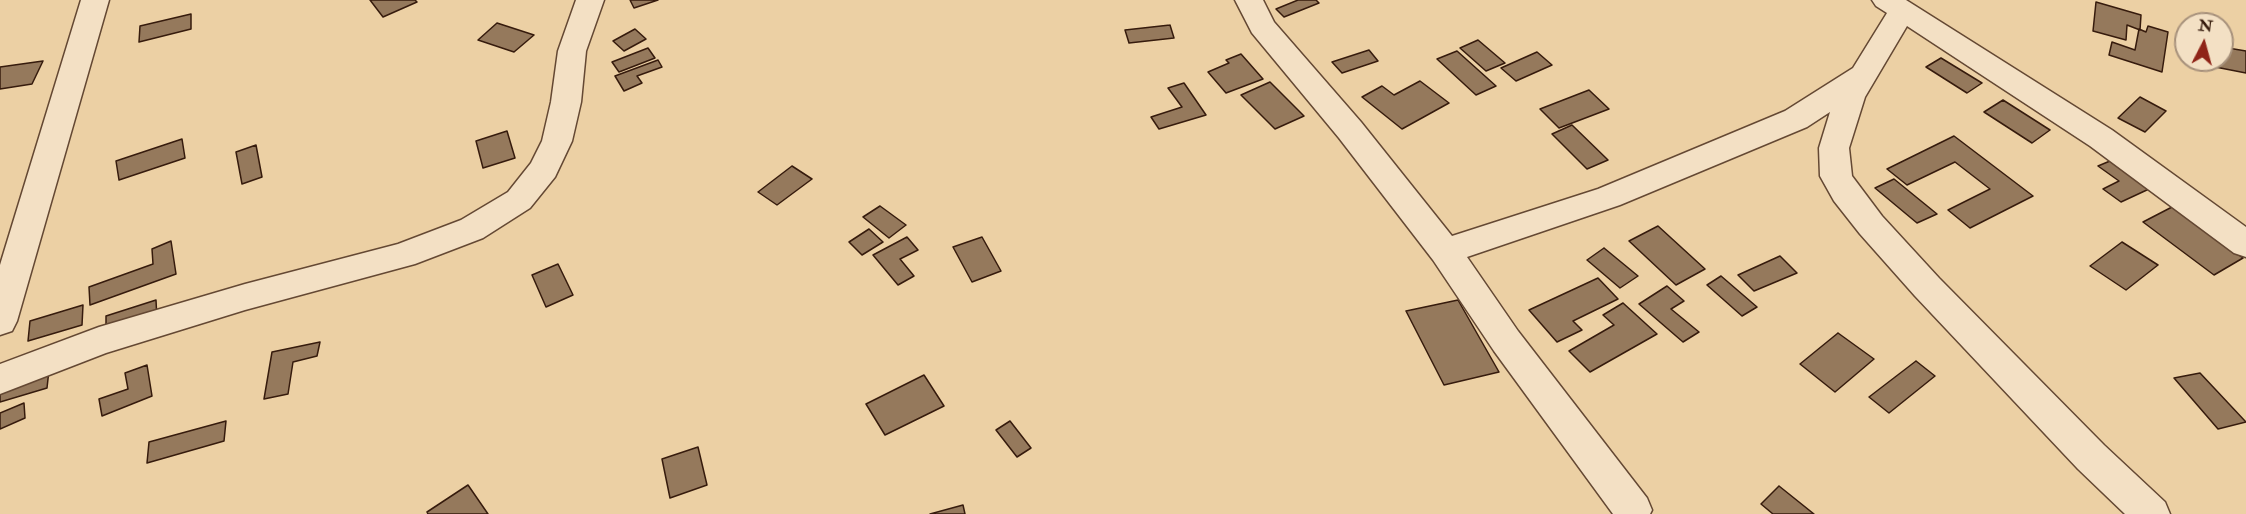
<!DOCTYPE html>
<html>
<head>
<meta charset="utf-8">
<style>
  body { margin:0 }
  #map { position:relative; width:2246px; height:514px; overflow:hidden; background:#ecd0a4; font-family:"IM FELL Double Pica",serif }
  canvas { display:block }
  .north { position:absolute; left:2174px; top:12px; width:60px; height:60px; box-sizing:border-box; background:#f3e0c4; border:2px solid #a7917b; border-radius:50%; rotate:6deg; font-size:16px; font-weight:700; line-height:24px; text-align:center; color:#361b0d }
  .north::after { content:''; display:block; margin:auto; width:21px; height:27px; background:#8f2418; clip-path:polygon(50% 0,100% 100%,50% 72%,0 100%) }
</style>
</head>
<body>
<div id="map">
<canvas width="2246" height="514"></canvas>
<div class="north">N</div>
</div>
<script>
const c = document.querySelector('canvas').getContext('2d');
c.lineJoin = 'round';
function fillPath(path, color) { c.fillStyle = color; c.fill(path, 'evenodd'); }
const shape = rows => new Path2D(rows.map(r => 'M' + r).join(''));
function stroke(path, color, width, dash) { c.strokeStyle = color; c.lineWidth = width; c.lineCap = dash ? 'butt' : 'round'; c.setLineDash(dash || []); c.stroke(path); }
const building = shape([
  [370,0,415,0,417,2,383,17,370,0],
  [630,0,658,0,634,8,630,0],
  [1298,0,1316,0,1319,3,1284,17,1276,9,1298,0],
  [2096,2,2141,15,2140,30,2127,25,2126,40,2093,31,2096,2],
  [191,14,191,29,139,42,140,26,191,14],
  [497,23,534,35,514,52,478,40,497,23],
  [1170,25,1174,38,1129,43,1125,30,1170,25],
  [2148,26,2168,32,2162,72,2109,55,2112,42,2135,50,2139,29,2146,32,2148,26],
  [635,29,646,39,624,51,613,41,635,29],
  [1478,40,1505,63,1486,71,1460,48,1478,40],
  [2222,47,2246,51,2246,73,2200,64,2198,60,2222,60,2222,47],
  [648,48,655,58,619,72,612,62,648,48],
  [1369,50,1378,61,1342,73,1332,62,1369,50],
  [1457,51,1496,86,1476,95,1437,59,1457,51],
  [1537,52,1552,65,1516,81,1501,68,1537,52],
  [1241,54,1263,79,1226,93,1208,72,1229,63,1226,60,1241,54],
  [1941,58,1982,83,1967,93,1926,67,1941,58],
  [658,60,662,67,637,76,642,83,624,91,615,76,658,60],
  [43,61,32,84,0,89,0,67,43,61],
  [1420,81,1449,103,1402,129,1362,97,1382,86,1394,95,1420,81],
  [1270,82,1304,116,1275,129,1241,95,1270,82],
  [1184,83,1206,115,1159,129,1151,117,1182,107,1168,88,1184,83],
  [1589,90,1609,109,1559,128,1540,109,1589,90],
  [2140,97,2166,111,2145,132,2118,118,2140,97],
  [2003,100,2050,130,2032,143,1984,112,2003,100],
  [1572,125,1608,160,1587,169,1552,134,1572,125],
  [507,131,515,158,483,168,476,141,507,131],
  [1954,136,2033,196,1970,228,1948,210,1990,189,1955,162,1907,185,1887,169,1954,136],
  [182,139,185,158,119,180,116,161,182,139],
  [256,145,262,177,242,184,236,152,256,145],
  [2110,161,2149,189,2121,202,2103,189,2119,181,2098,166,2110,161],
  [792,166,812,179,777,205,758,192,792,166],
  [1894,179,1937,214,1917,223,1875,188,1894,179],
  [880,206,906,225,889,238,863,217,880,206],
  [2172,207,2243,258,2214,275,2143,222,2172,207],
  [1658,226,1705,269,1676,285,1629,241,1658,226],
  [869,229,883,242,862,255,849,242,869,229],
  [907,237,918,250,900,259,914,276,898,285,873,255,907,237],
  [982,237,1001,271,972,282,953,247,982,237],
  [171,241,176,274,90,305,89,287,153,264,152,249,171,241],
  [2122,242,2158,265,2126,290,2090,266,2122,242],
  [1604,248,1638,276,1620,288,1587,260,1604,248],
  [1780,256,1797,273,1754,291,1738,275,1780,256],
  [558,264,573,295,546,307,532,275,558,264],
  [1721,276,1757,307,1742,316,1707,285,1721,276],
  [1598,278,1618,299,1573,321,1582,330,1557,342,1529,310,1598,278],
  [1667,286,1684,301,1671,309,1699,332,1683,342,1639,304,1667,286],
  [156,300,157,320,106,337,106,316,156,300],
  [1458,300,1499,372,1444,385,1406,311,1458,300],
  [1623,303,1657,334,1590,372,1569,351,1614,325,1603,315,1623,303],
  [83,305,82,325,28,341,30,321,83,305],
  [1838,333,1874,359,1835,392,1800,364,1838,333],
  [320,342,317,356,293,362,288,394,264,399,272,352,320,342],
  [1916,361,1935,376,1889,413,1869,397,1916,361],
  [147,365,152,396,102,416,99,399,128,389,125,373,147,365],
  [49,370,47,388,0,402,0,385,49,370],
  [2200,373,2246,422,2218,429,2174,378,2200,373],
  [924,375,944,406,885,435,866,404,924,375],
  [24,403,25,418,0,429,0,413,24,403],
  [226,421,224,441,147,463,149,442,226,421],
  [1010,421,1031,448,1017,457,996,430,1010,421],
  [698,447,707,485,670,498,662,459,698,447],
  [468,485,488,514,428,514,427,512,468,485],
  [1779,486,1814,514,1773,514,1761,504,1779,486],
  [963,505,965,514,930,514,963,505]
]);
fillPath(building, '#95795c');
stroke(building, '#361b0d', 1.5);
const street = shape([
  [81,0,109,0,17,321,12,331,0,335,0,265,81,0],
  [576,0,604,0,586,51,581,102,572,141,555,177,530,208,483,238,415,264,245,310,106,353,0,394,0,364,99,327,245,284,398,244,461,220,508,192,531,163,542,141,551,102,558,51,576,0],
  [1235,0,1263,0,1274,22,1361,122,1452,236,1598,189,1785,111,1853,68,1887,13,1876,6,1872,0,1906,0,2112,130,2246,227,2246,257,2234,253,2090,146,1907,26,1865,97,1849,148,1852,176,1882,216,1939,278,2104,445,2165,502,2170,514,2125,514,2078,469,1915,296,1860,234,1834,201,1820,176,1819,148,1830,112,1807,127,1620,205,1467,257,1518,331,1647,498,1652,510,1650,514,1613,514,1494,351,1433,260,1339,138,1252,33,1235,0]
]);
stroke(street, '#644833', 3);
fillPath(street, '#f3e0c4');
</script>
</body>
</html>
